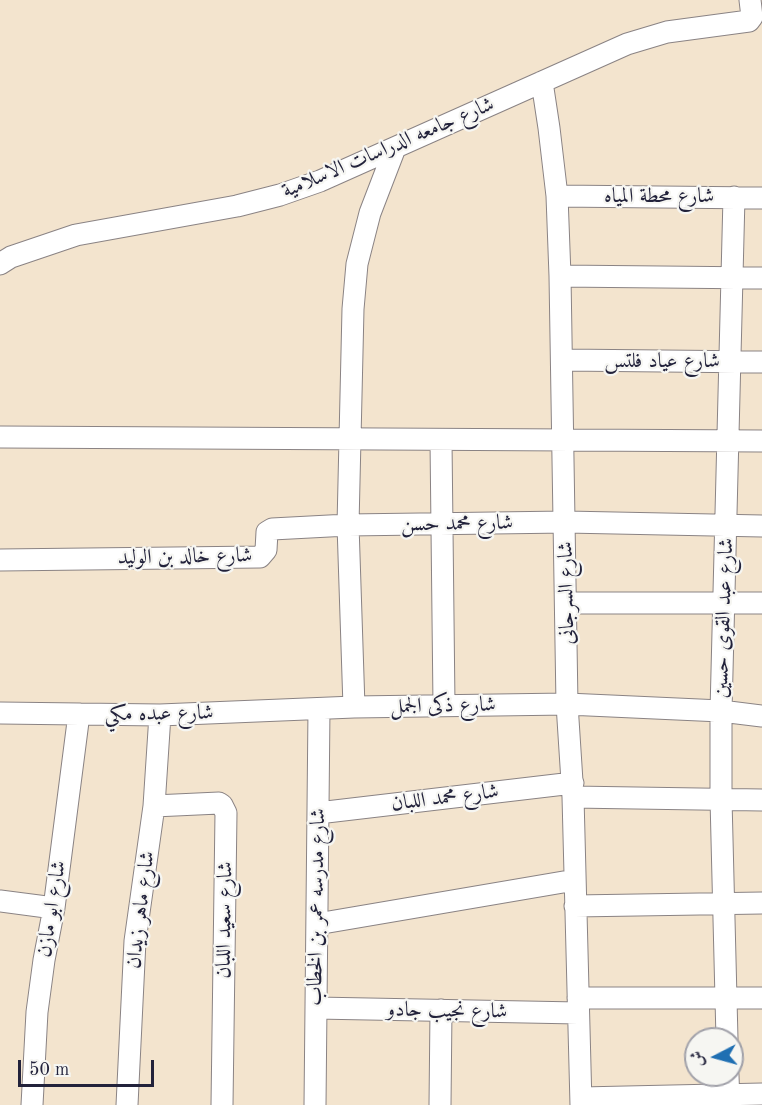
<!DOCTYPE html>
<html>
<head>
<meta charset="utf-8">
<style>
  body { margin:0 }
  #map { position:relative; width:762px; height:1105px; overflow:hidden; background:#f3e4ce; font-family:"Old Standard TT",Amiri,serif }
  canvas { display:block }
  .north { position:absolute; left:684px; top:1027px; width:60px; height:60px; box-sizing:border-box; background:#f6f6f2; border:2px solid #a1a1a9; border-radius:50%; rotate:264deg; font-size:16px; font-weight:700; line-height:24px; text-align:center; color:#22223b }
  .north::after { content:''; display:block; margin:auto; width:21px; height:27px; background:#1f6fb2; clip-path:polygon(50% 0,100% 100%,50% 72%,0 100%) }
  .scale { position:absolute; left:18px; top:1060px; width:136px; height:27px; box-sizing:border-box; border:3px solid #22223b; border-top:0; padding-left:8px; font-size:18px; line-height:21px; white-space:nowrap; color:#22223b; -webkit-text-stroke:4px #f6f6f2; paint-order:stroke }
</style>
</head>
<body>
<div id="map">
<canvas width="762" height="1105"></canvas>
<div class="north">ش</div>
<div class="scale">50 m</div>
</div>
<script>
const c = document.querySelector('canvas').getContext('2d');
c.lineJoin = 'round';
const shape = rows => new Path2D(rows.map(r => 'M' + r).join(''));
function stroke(path, color, width, dash) { c.strokeStyle = color; c.lineWidth = width; c.lineCap = dash ? 'butt' : 'round'; c.setLineDash(dash || []); c.stroke(path); }
function write(font, color, halo, rows, align = 'center') {
  c.font = font + ' "Old Standard TT",Amiri,serif'; c.lineWidth = 4.5; c.setLineDash([]); c.textBaseline = 'middle'; c.strokeStyle = halo; c.fillStyle = color; for (const [text, x, y, turn = 0] of rows) {
    c.save(); c.translate(x, y); c.rotate((+turn || 0) * Math.PI / 180); c.textAlign = isNaN(turn) ? turn : align; if (halo) c.strokeText(text, 0, 0); c.fillText(text, 0, 0); c.restore();
  }
}
const minor = shape([
  [542,82,549,128,557,196,560,276,567,704,573,797,581,1105],
  [557,196,762,198],
  [0,264,11,257,76,235,237,206,280,195,320,181,627,44,667,32,749,21,752,17,750,0],
  [560,276,762,278],
  [563,360,762,362],
  [0,437,762,441],
  [441,441,444,705],
  [0,560,260,557,266,550,267,532,272,529,348,525,566,522,762,526],
  [567,603,762,603],
  [354,707,348,525,353,309,357,264,370,213,395,148],
  [0,713,160,715,354,707,567,704,721,711,762,716],
  [573,797,762,800],
  [154,806,219,803,222,805,226,813,222,1105],
  [318,813,573,783],
  [0,901,54,908],
  [575,906,762,903],
  [317,924,575,880],
  [578,998,762,998],
  [316,1008,578,1013],
  [727,1039,721,799,721,711,734,197],
  [728,1075,729,1105],
  [581,1098,762,1094],
  [32,1105,37,1012,44,960,54,908,79,714],
  [127,1105,135,941,154,806,160,715],
  [315,1105,319,709],
  [440,1105,441,1010]
]);
stroke(minor, '#8a8384', 23);
stroke(minor, '#fff', 21);
write('21px', '#22223b', '#f6f6f2', [
  ["شارع جامعه الدراسات الاسلامية",388,148,-23],
  ["شارع محطة المياه",659,196],
  ["شارع عياد فلتس",662,361],
  ["شارع محمد حسن",457,524,-1],
  ["شارع خالد بن الوليد",185,557,-1],
  ["شارع السرجانى",567,593,-91],
  ["شارع عبد القوى حسين",724,618,-88],
  ["شارع ذكى الجمل",443,706,-1],
  ["شارع عبده مكي",159,714,-1],
  ["شارع محمد اللبان",445,798,-7],
  ["شارع مدرسه عمر بن الخطاب",317,907,-89],
  ["شارع ابو مازن",52,909,-81],
  ["شارع ماهر زيدان",141,910,-83],
  ["شارع سعيد اللبان",225,920,-89],
  ["شارع نجيب جادو",447,1011,1]
]);
</script>
</body>
</html>
